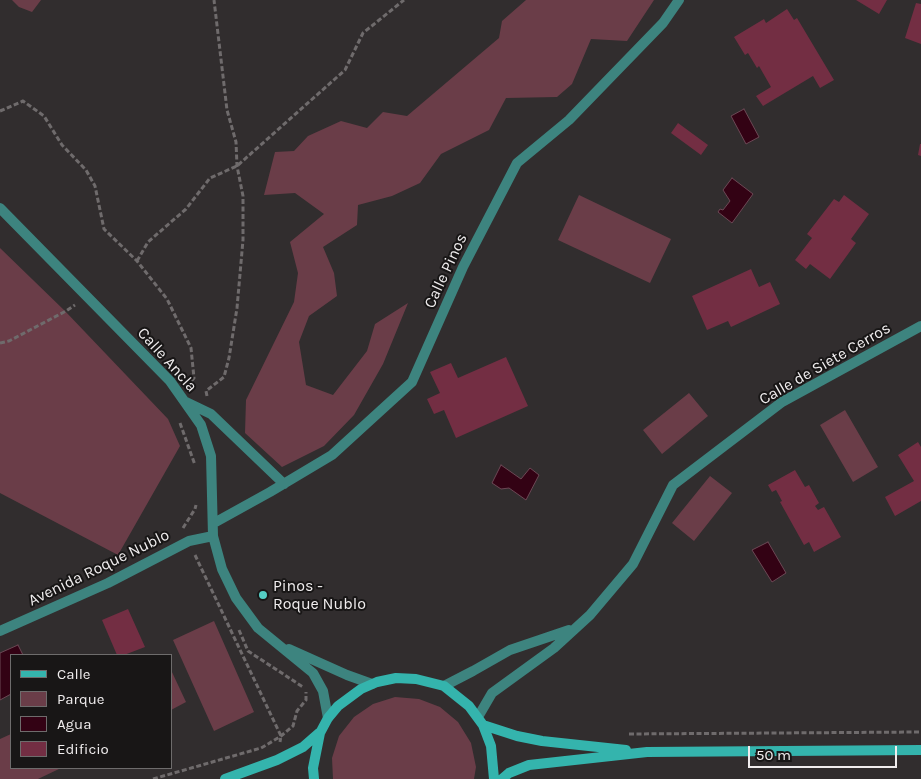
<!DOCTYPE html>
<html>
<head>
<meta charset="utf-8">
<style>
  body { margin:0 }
  #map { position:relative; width:921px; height:779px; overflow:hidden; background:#312d2e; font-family:Karla,sans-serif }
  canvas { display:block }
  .legend { position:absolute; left:10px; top:654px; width:162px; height:115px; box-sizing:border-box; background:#181616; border:1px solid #6e6c6c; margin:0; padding:6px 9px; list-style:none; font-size:15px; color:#f0edee }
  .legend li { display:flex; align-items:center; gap:10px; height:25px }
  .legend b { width:25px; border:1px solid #6e6c6c }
  .scale { position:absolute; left:748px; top:746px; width:149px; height:22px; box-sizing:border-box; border:2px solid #f0edee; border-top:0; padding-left:6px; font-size:15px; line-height:18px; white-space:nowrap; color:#f0edee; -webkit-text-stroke:4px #181616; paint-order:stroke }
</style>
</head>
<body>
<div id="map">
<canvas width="921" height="779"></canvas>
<ul class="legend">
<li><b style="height:6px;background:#34b4ad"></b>Calle</li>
<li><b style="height:14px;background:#6a3d48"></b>Parque</li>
<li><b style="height:14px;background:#330214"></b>Agua</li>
<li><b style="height:14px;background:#732e43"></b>Edificio</li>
</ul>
<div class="scale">50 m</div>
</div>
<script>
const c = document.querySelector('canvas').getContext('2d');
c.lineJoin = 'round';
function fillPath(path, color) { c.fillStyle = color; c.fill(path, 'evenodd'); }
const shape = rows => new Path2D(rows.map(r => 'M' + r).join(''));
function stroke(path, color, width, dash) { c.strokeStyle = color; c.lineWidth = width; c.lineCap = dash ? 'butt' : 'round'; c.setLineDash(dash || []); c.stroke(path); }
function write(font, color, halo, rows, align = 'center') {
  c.font = font + ' Karla,sans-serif'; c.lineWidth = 4; c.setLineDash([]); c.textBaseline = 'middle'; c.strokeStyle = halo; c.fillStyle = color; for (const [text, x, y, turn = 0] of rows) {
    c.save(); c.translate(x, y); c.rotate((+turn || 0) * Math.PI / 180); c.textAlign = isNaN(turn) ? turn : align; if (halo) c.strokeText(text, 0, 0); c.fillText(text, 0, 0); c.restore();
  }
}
fillPath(shape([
  [12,0,41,0,32,12,19,7],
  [526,0,654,0,627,41,591,39,572,84,557,97,506,98,489,130,441,154,420,183,392,196,358,205,357,225,323,247,334,273,337,296,309,316,299,342,306,385,333,395,367,351,375,324,408,303,383,364,354,415,324,446,282,467,245,433,246,400,294,302,298,273,290,242,324,214,295,193,264,195,275,152,294,151,308,136,341,121,367,128,383,112,407,116,499,38,502,21],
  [579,195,671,239,650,283,558,240],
  [0,248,65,311,168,419,180,446,118,555,0,493],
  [689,393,708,416,662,454,643,430],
  [845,410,878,467,853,482,820,425],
  [710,476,732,493,694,541,672,523],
  [214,621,254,712,214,731,173,640],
  [171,670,186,702,171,710],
  [395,697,419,699,440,707,458,722,471,743,476,767,474,779,333,779,332,758,339,736,354,717,373,704],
  [11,734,11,768,61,768,38,779,0,779,0,739]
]), '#6a3d48');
const water = shape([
  [744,109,759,137,746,144,731,116,744,109],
  [732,178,753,194,732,223,718,212,720,209,723,210,730,201,723,190,732,178],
  [501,465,521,479,530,468,539,475,526,500,509,488,501,489,492,483,501,465],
  [768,542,786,573,772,582,752,550,768,542],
  [18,645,23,655,11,655,11,694,0,700,0,653,18,645]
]);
fillPath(water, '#330214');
stroke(water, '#6c4855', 1);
fillPath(shape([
  [856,0,887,0,879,14],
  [916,3,921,4,921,44,905,38],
  [787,9,794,20,797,18,834,80,820,88,813,76,763,106,756,96,771,87,759,66,757,68,748,53,745,55,734,37,764,19,766,23],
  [678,123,708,145,701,155,671,133],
  [920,144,921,144,921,156,918,155],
  [844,195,869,214,851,239,856,243,830,279,810,264,806,269,795,260,812,238,807,234,834,199,839,202],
  [751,269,759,287,770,282,780,304,731,327,728,321,707,330,692,296],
  [506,357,528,406,456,438,444,410,434,414,427,399,440,393,430,372,451,363,458,378],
  [918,442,921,447,921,501,895,516,885,497,914,481,898,455],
  [795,470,805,487,809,485,819,503,815,506,818,510,824,507,841,537,814,552,809,542,804,545,780,502,782,501,776,490,772,492,768,485],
  [128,609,145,647,124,655,117,655,102,620]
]), '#732e43');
stroke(shape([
  [0,111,23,101,44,116,62,145,86,170,95,186,104,229,137,261,167,299,191,348,194,378,188,385],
  [137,261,148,242,186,209,210,178,237,166,345,70,363,33,404,0],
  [0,343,9,341,66,311,75,305],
  [207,396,206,391,224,377,229,358,237,308,243,240,243,196,237,166,236,142,227,110,214,0],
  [180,423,195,465],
  [183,528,195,509,196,505],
  [195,555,281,736,280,742],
  [239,630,248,651,303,687],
  [629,734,921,732],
  [153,779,261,748,268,744,281,736,293,726,297,711,306,700,306,692]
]), '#6f6b6c', 3, [5, 2.5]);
stroke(shape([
  [0,208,170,381,201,425,211,456,213,536,222,569,236,598,258,628,313,673,323,691,328,718],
  [186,402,211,414,284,484],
  [214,523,270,492,332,455,412,382,463,267,517,163,569,120,663,23,679,0],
  [0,631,108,583,189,541,213,536],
  [289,649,347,675,372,684],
  [444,686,473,671,510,650,569,630],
  [478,717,492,693,554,648,590,615,633,564,673,485,782,402,921,326]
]), '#3d847f', 10);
stroke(shape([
  [483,725,517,736,542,741,626,750],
  [225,779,277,760,303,747,319,733],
  [314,779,313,768,320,733,328,718,338,706,361,689,377,682,396,678,416,679,444,686,469,706,483,725,491,746,494,779],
  [502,779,509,773,529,765,647,752,921,750]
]), '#34b4ad', 10);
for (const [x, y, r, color] of [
  [263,595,5,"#55cec5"]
]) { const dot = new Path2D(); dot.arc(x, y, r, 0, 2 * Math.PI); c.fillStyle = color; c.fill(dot); stroke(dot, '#181616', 2); }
write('16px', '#f0edee', '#181616', [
  ["Calle Pinos",446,271,-65],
  ["Calle Ancla",167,360,48],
  ["Calle de Siete Cerros",825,364,-30],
  ["Avenida Roque Nublo",99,568,-26]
]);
write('16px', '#f0edee', '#181616', [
  ["Pinos -",273,586],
  ["Roque Nublo",273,604]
], 'left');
</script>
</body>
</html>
